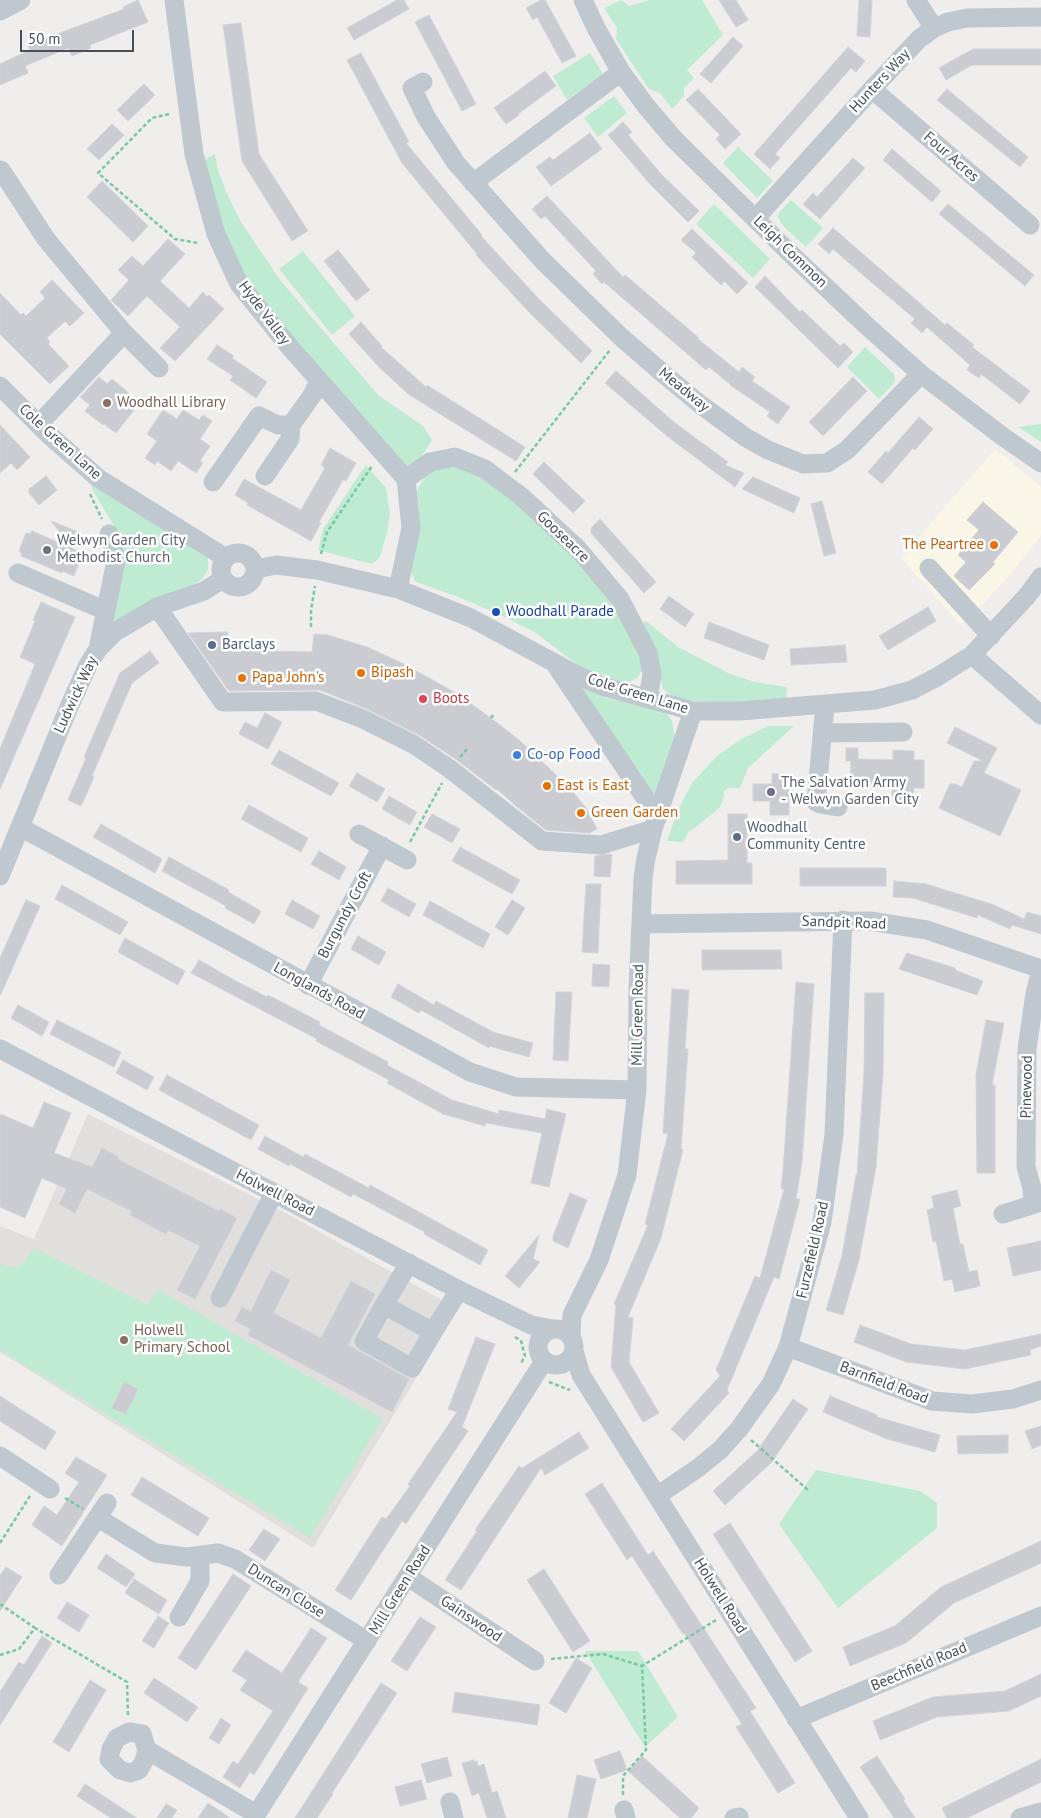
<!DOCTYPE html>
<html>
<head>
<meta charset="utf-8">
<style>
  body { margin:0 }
  #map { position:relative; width:1041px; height:1818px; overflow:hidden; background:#f0eded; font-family:"PT Sans",sans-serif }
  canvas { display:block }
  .scale { position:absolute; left:20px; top:30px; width:114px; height:22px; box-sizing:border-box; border:2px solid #474f59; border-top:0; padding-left:6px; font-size:15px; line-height:18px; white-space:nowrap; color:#474f59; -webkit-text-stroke:4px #fff; paint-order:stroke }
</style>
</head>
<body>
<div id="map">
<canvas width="1041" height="1818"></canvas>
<div class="scale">50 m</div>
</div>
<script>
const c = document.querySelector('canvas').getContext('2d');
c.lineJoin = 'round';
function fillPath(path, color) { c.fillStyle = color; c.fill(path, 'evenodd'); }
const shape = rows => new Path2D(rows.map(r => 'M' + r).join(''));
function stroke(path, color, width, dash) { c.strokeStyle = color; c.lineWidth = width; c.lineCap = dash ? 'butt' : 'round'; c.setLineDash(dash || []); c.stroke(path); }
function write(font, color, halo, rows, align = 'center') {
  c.font = font + ' "PT Sans",sans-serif'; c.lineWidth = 5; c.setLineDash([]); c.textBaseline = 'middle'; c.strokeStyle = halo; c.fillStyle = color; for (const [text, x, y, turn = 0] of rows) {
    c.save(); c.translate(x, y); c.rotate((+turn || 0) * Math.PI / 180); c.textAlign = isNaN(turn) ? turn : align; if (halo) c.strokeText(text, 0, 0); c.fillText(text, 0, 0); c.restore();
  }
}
fillPath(shape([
  [995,449,1041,487,1041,535,1011,574,977,610,960,624,901,558]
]), '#faf6e7');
fillPath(shape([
  [88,1114,282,1211,458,1309,313,1548,0,1352,0,1226,34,1239]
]), '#e1dfde');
fillPath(shape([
  [621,0,629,6,650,0,702,0,723,35,687,70,694,78,684,88,684,96,672,109,660,93,649,89,616,39,617,28,604,8],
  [590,53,603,74,567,100,553,76],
  [614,96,627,113,598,137,584,118],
  [738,147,773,181,757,198,723,163],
  [215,154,218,171,229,198,241,222,280,280,378,395,423,426,432,440,421,457,406,470,244,280,221,230,200,162],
  [791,200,823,228,806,247,783,226,778,217,779,213],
  [714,204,770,259,753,278,696,224],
  [303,251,355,316,332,335,279,269],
  [865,347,894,374,895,380,893,384,879,399,847,367],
  [1041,424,1041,442,1018,427],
  [460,464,480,472,531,511,621,610,643,657,643,668,638,677,627,684,579,666,536,633,503,616,456,596,416,582,410,571,419,520,417,491,424,478,433,470],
  [366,465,386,488,390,514,387,533,380,557,372,564,318,550,323,529],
  [92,485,208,557,208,570,202,579,190,587,113,623,116,529,92,489],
  [646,621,678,647,730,674,755,682,787,687,786,700,736,704,696,701,676,698,663,689,654,653,641,626],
  [574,684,608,698,665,712,672,721,675,738,654,803],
  [768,726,794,726,748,768,740,788,728,788,724,791,724,796,720,807,696,827,689,831,684,841,681,842,667,841,677,812,692,783,717,756,743,738],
  [34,1248,148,1305,158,1290,383,1419,310,1538,0,1350,0,1264,5,1266,16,1268,23,1263],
  [816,1470,920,1491,937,1503,937,1528,838,1608,779,1524],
  [585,1651,638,1651,678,1717,645,1747]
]), '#beebd2');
const building = shape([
  [138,0,148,22,90,45,91,48,72,56,68,48,25,66,28,73,0,85,0,64,30,50,28,45,124,9,123,7,138,0],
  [397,0,404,0,409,9,354,40,347,28,397,0],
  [541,0,545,0,576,56,562,63,537,17,533,20,526,8,541,0],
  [719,0,736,0,748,20,736,27,719,0],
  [859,0,872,0,870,37,857,36,859,0],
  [429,15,476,104,462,111,415,22,429,15],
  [241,23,259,154,308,231,292,241,242,161,223,25,241,23],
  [733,37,743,46,711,83,700,74,733,37],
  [848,47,865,61,856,72,851,68,775,154,780,158,770,169,754,154,848,47],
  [973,49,1041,49,1041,65,972,65,946,80,939,68,973,49],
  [361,53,409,142,406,143,482,235,481,236,536,296,592,351,581,363,529,312,476,255,477,254,402,163,347,60,361,53],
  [545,71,556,86,518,114,519,115,506,124,494,108,545,71],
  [144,84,155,95,128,121,117,110,144,84],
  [698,89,741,134,725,149,716,139,720,135,686,100,698,89],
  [947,89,1028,157,1020,167,937,100,947,89],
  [623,122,632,132,628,135,662,175,699,211,688,222,650,184,608,135,623,122],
  [112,124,124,135,99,160,87,149,112,124],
  [590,133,602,149,551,186,536,167,550,157,553,160,590,133],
  [892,149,941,191,932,202,883,160,892,149],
  [853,158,865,168,820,219,803,204,813,193,817,197,853,158],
  [102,181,148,226,133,242,87,197,102,181],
  [547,196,623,277,625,275,699,338,698,339,739,372,742,367,755,377,752,381,790,407,778,424,767,416,770,412,730,385,730,384,709,367,706,370,604,282,602,284,593,274,596,271,545,216,541,219,532,209,547,196],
  [948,204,1034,275,1025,286,939,214,948,204],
  [833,228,945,325,947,323,974,345,972,347,1030,391,1020,404,981,374,979,378,967,370,970,365,927,327,922,333,911,323,915,319,870,281,833,249,829,254,818,244,833,228],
  [692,229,748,283,737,294,724,281,721,285,692,257,696,253,681,240,692,229],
  [168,239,185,254,160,281,189,308,203,292,207,297,209,295,224,309,175,361,160,348,180,327,147,296,128,316,111,300,129,280,118,270,132,256,143,266,168,239],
  [338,250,370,290,356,301,324,261,338,250],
  [765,276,800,312,802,310,840,346,844,343,853,352,838,368,755,287,765,276],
  [52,280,84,313,70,326,65,321,47,338,50,342,48,344,69,366,50,384,0,334,0,293,21,315,23,313,26,316,45,298,40,292,52,280],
  [361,322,382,346,381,347,426,387,427,385,525,447,516,461,408,394,379,367,349,334,361,322],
  [217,345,234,356,232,358,267,382,256,398,230,380,233,376,207,359,217,345],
  [616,371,675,423,728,462,725,465,744,473,735,487,667,436,605,383,616,371],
  [99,377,107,384,112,379,129,393,123,401,134,410,116,433,104,424,103,425,85,411,90,405,80,397,99,377],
  [853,377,867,391,823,436,809,422,853,377],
  [163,410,177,419,183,410,199,420,203,415,212,421,200,439,210,446,200,461,203,463,196,473,178,461,171,471,157,461,155,465,145,458,157,441,147,434,163,410],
  [919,417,933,429,915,450,913,448,882,484,868,472,886,451,888,453,919,417],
  [0,425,30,457,17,470,11,463,0,473,0,425],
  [330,448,356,463,346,481,343,480,319,522,321,523,311,541,247,505,248,503,235,495,244,479,301,510,325,468,321,465,330,448],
  [544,462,585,501,573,513,533,474,544,462],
  [46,476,57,490,39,505,29,493,29,489,46,476],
  [753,477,800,498,794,513,742,489,753,477],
  [822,501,836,553,824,556,811,504,822,501],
  [983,502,1018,532,993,562,995,564,969,590,954,576,966,562,958,555,979,530,967,520,983,502],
  [600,519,656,582,644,593,591,533,591,528,600,519],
  [51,521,78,532,72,547,51,521],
  [32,531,83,553,74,576,62,571,62,573,21,556,22,553,19,551,26,533,30,534,32,531],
  [669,596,694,614,685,627,660,609,669,596],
  [41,602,75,617,0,789,0,749,35,664,20,657,35,621,33,620,41,602],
  [928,607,936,621,888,650,879,636,928,607],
  [709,622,769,645,764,660,704,638,709,622],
  [228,632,227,650,312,652,314,634,328,635,367,647,404,664,454,692,484,713,518,739,571,789,585,807,597,829,589,833,546,830,516,806,497,789,496,790,457,760,419,735,367,709,320,690,229,691,188,633,228,632],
  [845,645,847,662,791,665,790,649,845,645],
  [150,651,159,663,132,683,92,776,94,777,81,806,68,800,86,758,84,757,120,673,150,651],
  [265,713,282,722,268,749,239,734,245,722,257,728,265,713],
  [955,727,997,748,984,773,1021,790,1000,836,939,808,950,784,955,784,962,787,974,761,983,761,947,743,955,727],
  [846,748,858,748,858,759,893,760,893,750,914,751,914,760,924,760,924,788,914,788,913,801,892,801,892,788,850,788,851,761,846,761,846,748],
  [279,750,339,783,331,796,271,764,279,750],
  [357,773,385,789,377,802,349,786,357,773],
  [772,774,789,774,789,815,770,815,770,801,753,801,753,784,772,784,772,774],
  [389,796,417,812,410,825,382,809,389,796],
  [249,805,308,838,301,852,241,819,249,805],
  [432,814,460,829,452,843,424,827,432,814],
  [728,814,747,814,747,863,752,863,752,884,676,884,676,861,728,860,728,814],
  [101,824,162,859,155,873,93,837,101,824],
  [460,847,520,880,512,894,452,861,460,847],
  [319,851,346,867,339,880,311,864,319,851],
  [609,854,612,855,610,877,594,876,595,856,609,854],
  [169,857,229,890,228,892,261,911,254,924,225,908,226,906,162,871,169,857],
  [800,868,886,868,886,886,800,886,800,868],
  [894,881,926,884,994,905,1024,919,1027,912,1041,916,1041,934,1012,925,1010,929,978,915,977,918,913,898,893,897,894,881],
  [586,884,601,884,598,953,582,952,586,884],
  [62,885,128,922,120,935,55,899,62,885],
  [388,888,416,904,409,917,381,901,388,888],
  [26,900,40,906,0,996,0,958,26,900],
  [292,900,320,916,313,929,285,914,292,900],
  [512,900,525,908,508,935,495,927,512,900],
  [430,901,490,934,483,948,423,915,430,901],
  [358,936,386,952,379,965,351,949,358,936],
  [125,938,185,971,178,985,118,952,125,938],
  [702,950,781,950,782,969,702,970,702,950],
  [907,953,955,968,955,970,983,981,977,995,899,969,907,953],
  [199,960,234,980,267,997,268,995,320,1022,319,1025,388,1062,387,1065,452,1100,499,1114,499,1110,545,1119,547,1109,566,1114,549,1187,531,1183,542,1133,486,1123,485,1126,443,1114,387,1083,389,1080,316,1041,317,1039,191,973,199,960],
  [593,964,610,965,609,987,592,986,593,964],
  [796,982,814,984,802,1162,796,1199,800,1199,779,1279,774,1277,727,1390,729,1393,684,1441,671,1429,720,1376,716,1370,755,1276,760,1278,784,1189,781,1189,783,1171,796,982],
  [398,984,434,1005,436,1001,493,1032,533,1043,529,1057,489,1046,489,1048,421,1010,419,1013,391,997,398,984],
  [672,989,689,990,685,1049,688,1049,681,1149,683,1149,661,1238,628,1317,633,1318,629,1362,659,1413,643,1422,611,1367,616,1305,614,1304,648,1225,645,1224,668,1134,663,1133,672,989],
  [556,992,572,992,568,1061,553,1060,556,992],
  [865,993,884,993,883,1073,876,1167,859,1260,843,1315,826,1310,842,1256,856,1175,857,1175,864,1073,865,993],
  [18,1005,49,1022,42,1036,11,1018,18,1005],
  [57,1020,121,1052,114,1067,50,1034,57,1020],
  [986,1020,1004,1023,992,1085,995,1085,995,1173,977,1173,976,1075,986,1020],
  [123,1060,154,1077,147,1090,116,1073,123,1060],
  [167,1075,259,1125,251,1140,159,1090,167,1075],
  [44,1102,71,1113,54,1153,92,1167,102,1148,119,1157,117,1159,219,1211,220,1209,237,1218,195,1299,177,1290,200,1246,168,1230,166,1234,130,1215,132,1211,87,1189,75,1213,59,1204,67,1189,42,1178,25,1218,0,1207,0,1114,33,1128,44,1102],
  [265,1136,303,1157,305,1154,369,1188,370,1185,488,1250,480,1265,424,1234,425,1232,353,1194,351,1197,290,1164,289,1166,258,1149,265,1136],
  [957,1190,961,1206,953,1208,960,1244,963,1244,969,1272,977,1270,980,1286,955,1292,952,1279,944,1281,936,1241,933,1242,927,1210,934,1208,932,1196,957,1190],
  [570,1193,587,1200,568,1248,553,1241,553,1236,570,1193],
  [539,1235,533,1259,540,1262,519,1288,505,1276,539,1235],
  [1041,1241,1041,1270,1013,1276,1007,1248,1041,1241],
  [271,1270,290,1280,273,1313,321,1338,351,1281,375,1294,348,1345,409,1379,392,1412,248,1335,251,1329,235,1321,242,1307,251,1311,271,1270],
  [860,1325,911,1344,965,1350,1041,1334,1041,1346,1030,1350,1031,1355,965,1369,906,1362,854,1342,860,1325],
  [476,1337,495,1344,462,1427,468,1431,406,1524,402,1521,351,1600,335,1590,382,1517,386,1519,410,1486,408,1484,457,1412,448,1409,476,1337],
  [124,1382,138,1389,126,1414,112,1408,124,1382],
  [0,1396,56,1432,45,1450,0,1421,0,1396],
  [830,1396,877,1415,877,1417,940,1435,935,1452,887,1439,823,1412,830,1396],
  [793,1399,808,1409,771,1463,725,1505,713,1491,757,1451,793,1399],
  [1041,1426,1041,1445,1032,1449,1025,1431,1041,1426],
  [579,1432,589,1448,545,1475,541,1468,461,1590,445,1580,477,1531,475,1530,519,1466,522,1468,579,1432],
  [1008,1435,1008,1453,958,1454,957,1436,1008,1435],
  [76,1457,107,1475,62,1546,32,1525,44,1506,57,1515,79,1482,65,1473,76,1457],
  [142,1477,209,1518,198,1536,131,1495,142,1477],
  [602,1483,648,1555,653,1551,756,1708,750,1711,795,1783,778,1793,736,1727,742,1724,684,1633,683,1634,632,1556,627,1560,585,1494,602,1483],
  [730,1523,812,1651,795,1662,713,1534,730,1523],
  [264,1529,280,1539,265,1561,249,1550,264,1529],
  [1041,1541,1041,1563,954,1603,906,1643,850,1666,843,1647,895,1626,941,1587,1041,1541],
  [106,1554,135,1574,126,1587,97,1568,106,1554],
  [6,1567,22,1577,0,1611,0,1575,6,1567],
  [544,1569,590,1641,573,1652,527,1580,544,1569],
  [233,1574,251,1586,196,1670,178,1658,233,1574],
  [134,1579,167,1600,159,1614,125,1593,134,1579],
  [67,1602,89,1615,79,1632,57,1618,67,1602],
  [158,1616,169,1623,154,1648,142,1641,158,1616],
  [420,1617,436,1627,407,1671,391,1661,420,1617],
  [311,1628,327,1638,298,1682,308,1688,254,1775,250,1772,240,1788,223,1777,233,1761,238,1764,273,1711,240,1690,247,1680,232,1671,246,1650,282,1673,311,1628],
  [42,1636,52,1643,0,1725,0,1692,19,1662,24,1665,42,1636],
  [576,1658,592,1668,566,1713,549,1703,576,1658],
  [1041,1674,1041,1696,1009,1711,937,1717,880,1740,873,1721,933,1697,1005,1691,1041,1674],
  [154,1678,198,1707,187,1722,144,1693,154,1678],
  [90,1680,106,1690,69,1752,53,1742,90,1680],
  [381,1683,397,1693,332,1793,333,1794,317,1818,295,1818,381,1683],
  [455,1692,540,1705,537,1725,452,1712,455,1692],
  [221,1718,231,1725,219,1744,209,1738,221,1718],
  [620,1751,627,1770,601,1779,594,1760,620,1751],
  [642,1756,699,1808,691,1818,680,1818,628,1771,642,1756],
  [877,1756,905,1799,903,1800,915,1818,894,1818,860,1767,877,1756],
  [447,1757,452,1776,427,1783,421,1764,447,1757],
  [1041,1759,1041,1782,967,1818,947,1818,942,1808,1041,1759],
  [474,1760,474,1762,477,1761,478,1766,484,1764,492,1793,497,1791,506,1818,487,1818,479,1793,472,1796,462,1763,474,1760],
  [577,1775,596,1779,587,1818,568,1818,577,1775],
  [421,1780,427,1799,400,1806,395,1787,421,1780],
  [85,1784,137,1818,111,1818,77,1796,85,1784],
  [208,1803,230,1818,198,1818,208,1803],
  [166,1804,177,1810,172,1818,157,1818,166,1804]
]);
fillPath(building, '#caccd2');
stroke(building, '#d2d3d9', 1);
stroke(shape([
  [169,114,152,118,98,173,175,239,198,243],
  [515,472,610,350],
  [90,494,102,519],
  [321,554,327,532,372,466],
  [311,627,311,610,315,586],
  [491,718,493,715],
  [460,757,467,749],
  [410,842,442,783],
  [515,1337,521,1341,525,1356,521,1363,522,1364],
  [549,1382,570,1390],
  [751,1440,808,1490],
  [65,1498,83,1509],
  [0,1543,30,1496],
  [0,1604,35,1628],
  [0,1655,19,1649,35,1628,127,1682,128,1716],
  [551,1659,603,1654,642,1666],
  [623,1795,623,1776,646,1750,642,1666,716,1620]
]), '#78c7a5', 2.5, [4, 2.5]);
stroke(shape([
  [174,0,194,154,216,234,239,284,288,345,406,479,411,528,398,589],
  [583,0,596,28,621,72,646,106,674,139,796,259,868,327,921,374,1002,436,1041,463],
  [916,0,934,28],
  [0,11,21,0],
  [423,82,412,88,426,117,456,163,543,261,621,337,666,376,701,405,745,437,768,450,803,464,827,463,847,450,921,374],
  [872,89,1030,225],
  [1,170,46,239,124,333,159,368],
  [473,183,621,72],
  [755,219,872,89,919,39,934,28,948,22,967,18,1041,17],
  [0,386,48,434,98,478,226,558],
  [39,424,124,333],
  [265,476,290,439,291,425],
  [406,479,430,462,455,457,485,469,522,497,578,549,620,599,648,653,652,675,648,698],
  [213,482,259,416,278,425,291,425,313,394,319,380],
  '221 570a17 17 0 1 1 34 0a17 17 0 1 1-34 0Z',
  [929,568,991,636],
  [256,569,276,565,317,570,398,589,471,618,577,675,602,686,693,711,740,711,875,700,912,690,937,677,972,655,1027,596,1041,577],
  [18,573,106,611],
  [157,607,223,702,316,701,363,719,413,744,450,769,542,841,601,845,653,829],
  [98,649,116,561,109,534],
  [972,655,1041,715],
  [557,667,658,817],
  [825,705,816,802,820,804,838,807],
  [823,733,903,732],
  [20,827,470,1072,516,1087,637,1090],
  [359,834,407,860],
  [0,876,69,707,88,665,98,649,115,632,157,607,204,591,223,579],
  [641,924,870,921,927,930,1041,969],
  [308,985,382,846],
  [0,1049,459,1290,531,1325,553,1329],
  [1033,1203,1032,1188,1026,1167,1027,1049,1035,993,1041,971],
  [1003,1214,1041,1202],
  [220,1298,274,1193],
  [384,1305,433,1332,412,1368,364,1341,384,1305,409,1263],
  '538 1347a18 18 0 1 1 36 0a18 18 0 1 1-36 0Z',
  [433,1332,459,1290],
  [571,1336,572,1315,599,1260,627,1175,637,1090,638,990,643,878,646,858,653,829,693,711],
  [788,1347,932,1401,972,1404,1013,1399,1041,1390],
  [574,1351,581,1375,859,1818],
  [0,1456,50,1489],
  [657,1496,698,1468,720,1450,739,1429,771,1384,788,1347,822,1222,834,1134,843,920],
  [98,1518,155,1553,187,1557,218,1553,235,1559,367,1641],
  [59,1575,107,1503],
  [408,1577,535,1661],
  [179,1617,200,1581,200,1556],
  [796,1719,1041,1616],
  [147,1750,142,1734,129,1732,117,1738,111,1749,109,1759,120,1770,130,1773,139,1770,144,1761,147,1750,256,1814],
  [450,1802,454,1818],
  [624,1810,626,1818],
  [254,1818,544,1361],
  [734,1818,739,1817],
  [1020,1818,1041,1812]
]), '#bfc7cf', 19);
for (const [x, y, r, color] of [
  [107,403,5,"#8d6e63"],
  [994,545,5,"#e8710a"],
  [47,550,5,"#6b7280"],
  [496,612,5,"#1a4fb4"],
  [212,645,5,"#5c6f8a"],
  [361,673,5,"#e8710a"],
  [242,678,5,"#e8710a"],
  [423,699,5,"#e0444e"],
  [517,755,5,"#3f7fe0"],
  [547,786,5,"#e8710a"],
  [771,792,5,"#6b7280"],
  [581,813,5,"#e8710a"],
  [737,837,5,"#5c6f8a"],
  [124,1340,5,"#8d6e63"]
]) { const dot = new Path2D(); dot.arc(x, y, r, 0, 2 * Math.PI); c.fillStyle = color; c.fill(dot); stroke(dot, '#fff', 2); }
write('15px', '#474f59', '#fff', [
  ["Hunters Way",880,81,-47],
  ["Four Acres",951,157,41],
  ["Leigh Common",790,252,44],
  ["Hyde Valley",264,313,53],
  ["Meadway",684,390,39],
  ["Cole Green Lane",60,442,42],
  ["Gooseacre",563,537,44],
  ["Cole Green Lane",638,694,17],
  ["Ludwick Way",76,695,-65],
  ["Burgundy Croft",345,915,-62],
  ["Sandpit Road",844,923,2],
  ["Longlands Road",319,991,29],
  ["Mill Green Road",638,1015,-89],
  ["Pinewood",1027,1087,-89],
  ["Holwell Road",275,1193,27],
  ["Furzefield Road",813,1250,-77],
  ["Barnfield Road",884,1383,21],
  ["Mill Green Road",400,1590,-58],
  ["Duncan Close",286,1591,32],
  ["Holwell Road",720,1596,58],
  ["Gainswood",471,1619,34],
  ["Beechfield Road",919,1667,-23]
]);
write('15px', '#785e54', '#fff', [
  ["Woodhall Library",117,403],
  ["Holwell",134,1331],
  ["Primary School",134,1348]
], 'left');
write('15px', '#5b616d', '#fff', [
  ["Welwyn Garden City",57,541],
  ["Methodist Church",57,558],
  ["The Salvation Army",781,783],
  ["- Welwyn Garden City",781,800]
], 'left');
write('15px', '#c56008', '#fff', [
  ["The Peartree",984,545,"right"],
  ["Bipash",371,673],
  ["Papa John's",252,678],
  ["East is East",557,786],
  ["Green Garden",591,813]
], 'left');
write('15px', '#164399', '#fff', [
  ["Woodhall Parade",506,612]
], 'left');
write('15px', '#4e5e75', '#fff', [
  ["Barclays",222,645],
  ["Woodhall",747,828],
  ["Community Centre",747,845]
], 'left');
write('15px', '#be3a42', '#fff', [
  ["Boots",433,699]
], 'left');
write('15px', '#366cbe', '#fff', [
  ["Co-op Food",527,755]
], 'left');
</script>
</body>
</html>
